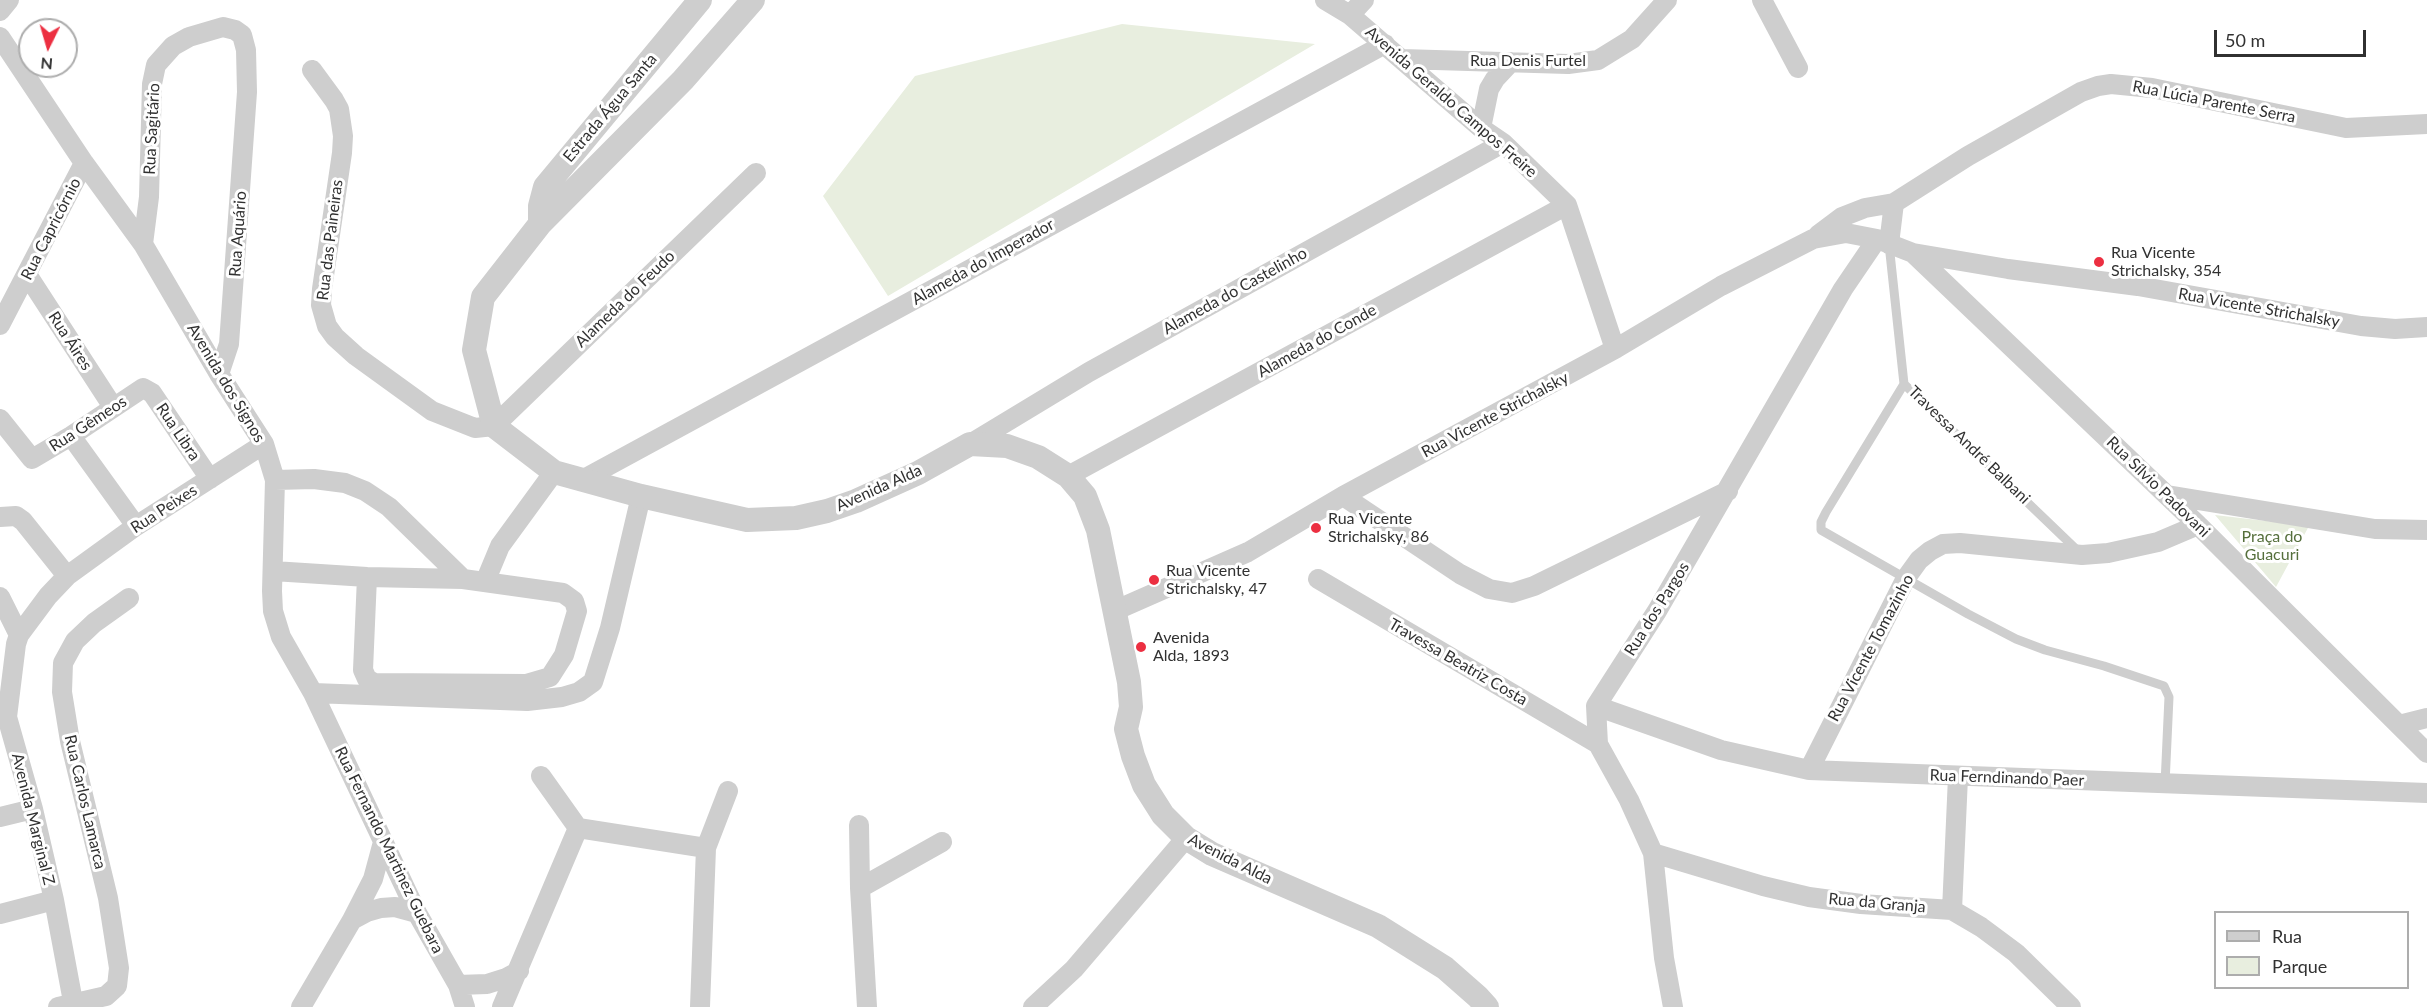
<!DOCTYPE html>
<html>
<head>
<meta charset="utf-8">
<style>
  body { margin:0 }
  #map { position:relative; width:2427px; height:1007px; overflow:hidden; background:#fff; font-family:Lato,sans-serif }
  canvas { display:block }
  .legend { position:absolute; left:2214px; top:911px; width:195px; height:78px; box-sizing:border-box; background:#fff; border:2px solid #adadad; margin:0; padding:8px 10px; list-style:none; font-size:18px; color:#313131 }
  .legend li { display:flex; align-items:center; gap:12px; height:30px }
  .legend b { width:30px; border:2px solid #adadad }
  .north { position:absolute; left:18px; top:18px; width:60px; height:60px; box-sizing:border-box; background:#fff; border:2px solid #adadad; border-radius:50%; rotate:185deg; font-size:16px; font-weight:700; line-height:24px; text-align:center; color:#313131 }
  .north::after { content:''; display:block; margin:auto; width:21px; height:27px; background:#ec2f41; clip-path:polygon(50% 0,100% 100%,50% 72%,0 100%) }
  .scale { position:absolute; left:2214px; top:30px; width:152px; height:27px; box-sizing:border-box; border:3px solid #313131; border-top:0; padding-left:8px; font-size:18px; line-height:21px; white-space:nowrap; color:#313131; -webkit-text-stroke:4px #fff; paint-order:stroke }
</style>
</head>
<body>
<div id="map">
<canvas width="2427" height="1007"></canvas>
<ul class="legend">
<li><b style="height:8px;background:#cecece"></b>Rua</li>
<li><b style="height:16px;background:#e8eedf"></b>Parque</li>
</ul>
<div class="north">N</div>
<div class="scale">50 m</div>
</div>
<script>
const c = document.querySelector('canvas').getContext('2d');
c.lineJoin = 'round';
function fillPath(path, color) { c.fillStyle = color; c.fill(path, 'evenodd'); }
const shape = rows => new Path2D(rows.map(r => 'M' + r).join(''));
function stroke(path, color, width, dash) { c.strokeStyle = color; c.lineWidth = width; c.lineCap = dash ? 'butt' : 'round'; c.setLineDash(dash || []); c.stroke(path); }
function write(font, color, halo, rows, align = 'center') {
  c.font = font + ' Lato,sans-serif'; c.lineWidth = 6; c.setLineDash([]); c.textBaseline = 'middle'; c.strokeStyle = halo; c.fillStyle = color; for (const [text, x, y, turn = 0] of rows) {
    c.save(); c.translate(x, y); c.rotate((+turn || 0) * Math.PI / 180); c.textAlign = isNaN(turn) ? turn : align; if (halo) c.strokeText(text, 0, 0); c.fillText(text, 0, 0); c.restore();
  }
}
fillPath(shape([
  [1122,24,1315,44,888,296,823,196,915,76],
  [2215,515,2309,526,2276,587]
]), '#e8eedf');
stroke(shape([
  [1889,244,1904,384,2078,551],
  [1904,384,1826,512,1821,522,1821,530,1968,614,2016,639,2045,650,2104,666,2164,686,2169,697,2165,784]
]), '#cecece', 9);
stroke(shape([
  [1325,0,1350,15,1481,128,1503,143,1567,205,1615,349],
  [1762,0,1798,68],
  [0,11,9,0],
  [1350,15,1364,0],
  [0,37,84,163,143,244,219,374,264,444,275,480,272,591,273,611,281,637,313,693,417,913,458,985,465,1007],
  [1402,59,1568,64,1598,60,1632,39,1667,0],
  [312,70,334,100,339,109,343,136,342,153,322,289,321,305,327,326,335,337,356,356,432,411,475,428,494,426,756,173],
  [1481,128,1489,89,1495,79,1511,62],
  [1818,235,1842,217,1865,208,1894,203],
  [143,244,149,197,152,84,156,65,173,46,189,37,223,27,235,30,242,35,246,50,247,92,229,344,219,374],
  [1889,244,1894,203,1968,156,2081,92,2098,86,2111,84,2152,88,2346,128,2427,124],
  [1913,253,2008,269,2138,286,2361,326,2395,329,2427,327],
  [28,276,113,407],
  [0,325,84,163],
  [0,419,32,459,71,436,143,388,152,393,210,479],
  [71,436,136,526],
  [970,444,1089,372,1503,143],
  [1068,476,1567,205],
  [275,480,314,479,345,483,365,491,389,507,463,579],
  [582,480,1385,44],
  [2167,495,2375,529,2427,530],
  [1343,496,1460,574,1489,589,1512,593,1534,586,1728,491],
  [0,517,16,516,23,521,67,576],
  [273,571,367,577,463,579,563,593,574,601,577,611,564,655,550,677,526,684,374,683,367,679,363,670,367,577],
  [1318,579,1598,744],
  [485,582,500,546,554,472],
  [0,597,19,635],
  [1114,611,1248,552,1343,496,1615,349,1721,286,1813,239,1846,233,1877,239,1913,253,2198,525,2427,753],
  [313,693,527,701,562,697,579,692,593,682,610,628,641,496],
  [1596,706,1721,750,1809,770,2427,793],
  [2399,725,2427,718],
  [1809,770,1906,578,1919,560,1930,551,1943,544,1960,543,2082,555,2108,553,2158,542,2198,525],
  [541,776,578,828,706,848],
  [0,817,33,809],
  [859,825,860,888,867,1007],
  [1653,853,1763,886,1809,897,1861,904,1952,910,1981,927,2016,953,2071,1007],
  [860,888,942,842],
  [1952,910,1958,777],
  [0,914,54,900],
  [352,920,367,912,381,908,395,907,417,913],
  [458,985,487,984,506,978,519,971],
  [58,1007,106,996,117,986,119,968,108,898,70,741,62,692,63,663,75,641,94,623,129,598],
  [74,1007,54,900,33,809,7,717,16,644,19,635,48,596,67,576,136,526,264,444],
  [301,1007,352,920,373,879,383,842],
  [502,1007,578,828],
  [700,1007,706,848,728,791],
  [1033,1007,1074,969,1186,838],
  [1673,1007,1664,958,1653,853,1629,800,1598,744,1596,706,1657,611,1843,289,1877,239]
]), '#cecece', 20);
stroke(shape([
  [753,0,683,80,540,224,483,297,474,350,494,426,554,472,641,496,747,520,796,518,827,511,856,501,918,473,970,444,1007,446,1038,457,1068,476,1085,496,1098,530,1129,682,1131,707,1126,729,1133,756,1144,785,1163,815,1186,838,1212,854,1378,926,1445,968,1478,997,1487,1007],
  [540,224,540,206,545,187,700,0]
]), '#cecece', 24);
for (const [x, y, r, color] of [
  [2099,262,6,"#ec2f41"],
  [1316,528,6,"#ec2f41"],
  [1154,580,6,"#ec2f41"],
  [1141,647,6,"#ec2f41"]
]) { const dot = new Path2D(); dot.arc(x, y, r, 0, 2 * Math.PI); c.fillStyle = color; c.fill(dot); stroke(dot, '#fff', 2); }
write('16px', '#313131', '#fff', [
  ["Rua Denis Furtel",1528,61],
  ["Avenida Geraldo Campos Freire",1451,102,41],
  ["Rua Lúcia Parente Serra",2214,102,11],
  ["Estrada Água Santa",610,108,-50],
  ["Rua Sagitário",152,129,-87],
  ["Rua Capricórnio",51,229,-63],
  ["Rua Aquário",238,234,-86],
  ["Rua das Paineiras",330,240,-83],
  ["Alameda do Imperador",983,262,-29],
  ["Alameda do Castelinho",1235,291,-29],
  ["Alameda do Feudo",625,299,-44],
  ["Rua Vicente Strichalsky",2259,308,10],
  ["Rua Áires",70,341,57],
  ["Alameda do Conde",1317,341,-29],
  ["Avenida dos Signos",226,383,59],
  ["Rua Vicente Strichalsky",1495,415,-28],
  ["Rua Gêmeos",88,424,-33],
  ["Rua Libra",178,432,56],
  ["Travessa André Balbani",1969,445,44],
  ["Rua Sílvio Padovani",2158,487,44],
  ["Avenida Alda",879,488,-24],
  ["Rua Peixes",164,509,-33],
  ["Rua dos Pargos",1657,609,-58],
  ["Rua Vicente Tomazinho",1871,648,-62],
  ["Travessa Beatriz Costa",1458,662,30],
  ["Rua Ferndinando Paer",2007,778,2],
  ["Rua Carlos Lamarca",85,802,77],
  ["Avenida Marginal Z",33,819,76],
  ["Rua Fernando Martinez Guebara",389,850,64],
  ["Avenida Alda",1230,859,27],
  ["Rua da Granja",1877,903,5]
]);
write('16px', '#313131', '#fff', [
  ["Rua Vicente",2111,253],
  ["Strichalsky, 354",2111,271],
  ["Rua Vicente",1328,519],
  ["Strichalsky, 86",1328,537],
  ["Rua Vicente",1166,571],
  ["Strichalsky, 47",1166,589],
  ["Avenida",1153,638],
  ["Alda, 1893",1153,656]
], 'left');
write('16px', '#556f3c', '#fff', [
  ["Praça do",2272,537],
  ["Guacuri",2272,555]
]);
</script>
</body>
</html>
